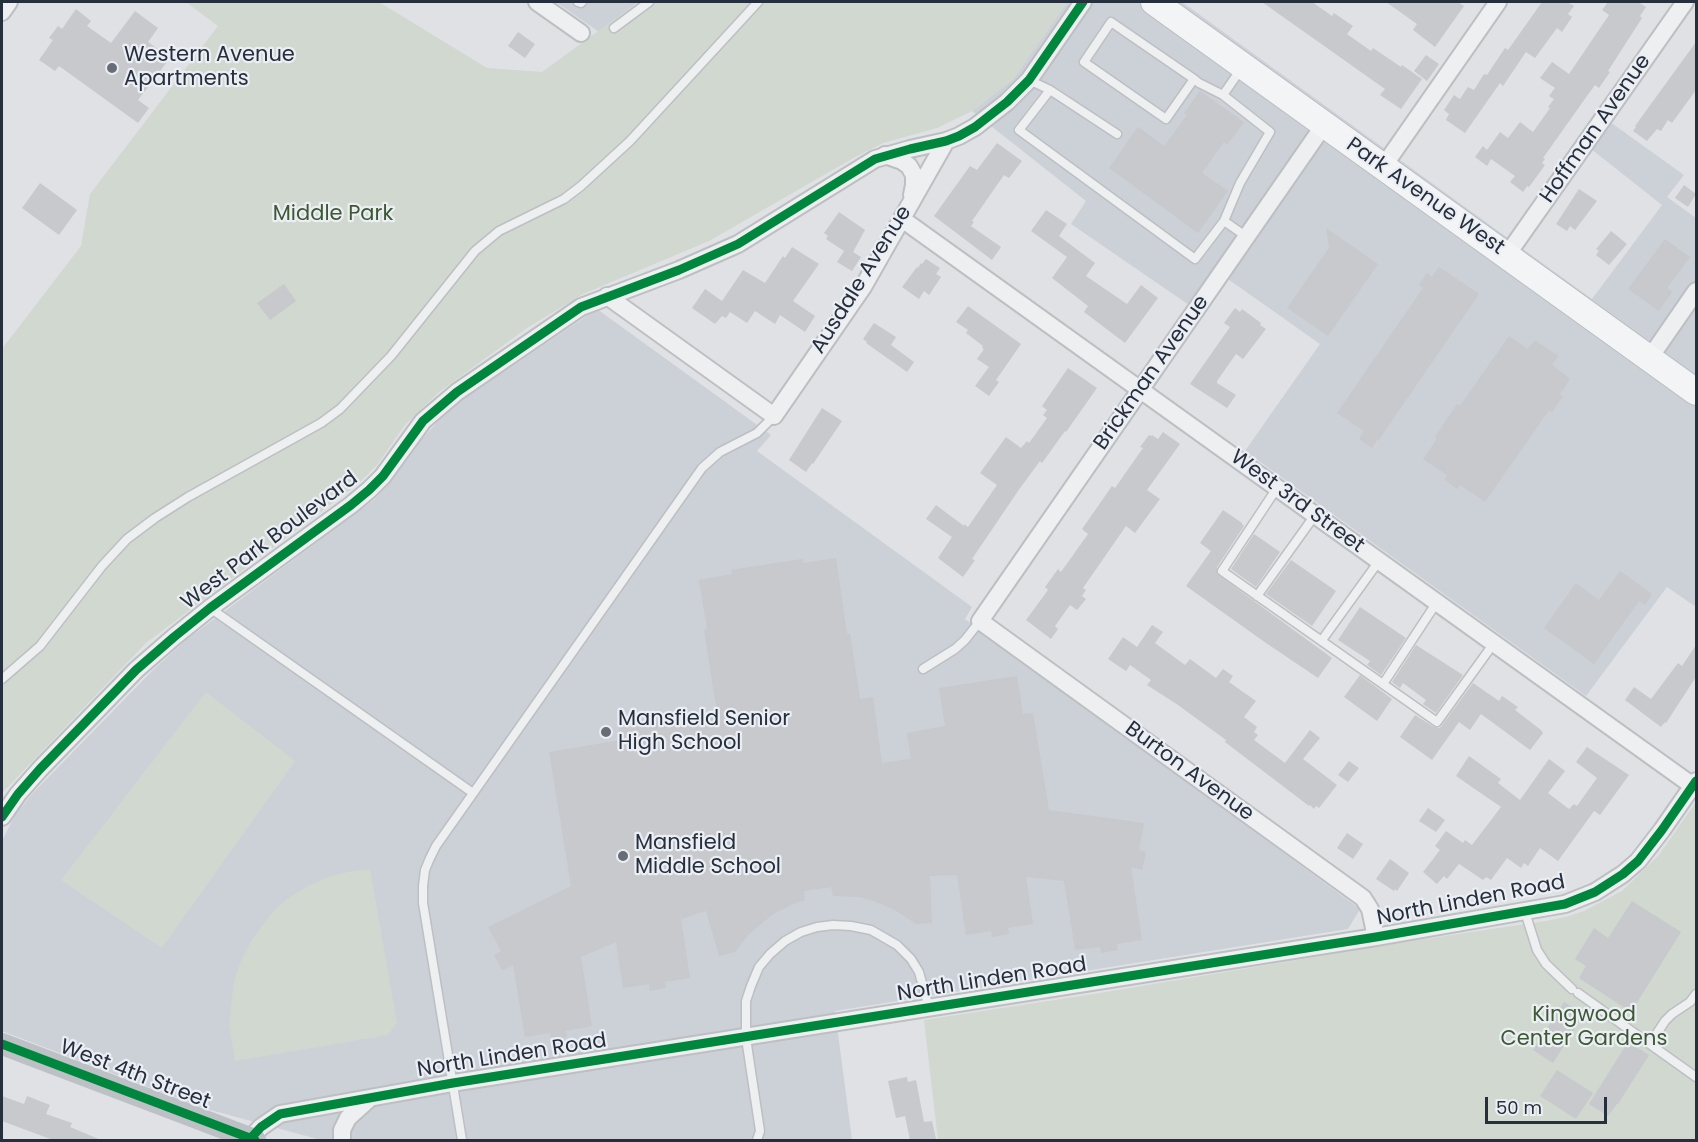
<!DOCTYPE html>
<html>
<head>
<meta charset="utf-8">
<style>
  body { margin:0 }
  #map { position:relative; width:1698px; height:1142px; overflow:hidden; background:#dfe1e4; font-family:Poppins,sans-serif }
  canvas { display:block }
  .frame { position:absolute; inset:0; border:3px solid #262f3d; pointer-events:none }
  .scale { position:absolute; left:1485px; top:1097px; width:122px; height:27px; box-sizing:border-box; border:3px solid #262f3d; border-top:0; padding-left:8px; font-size:18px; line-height:21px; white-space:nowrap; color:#262f3d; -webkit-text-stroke:4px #ebeff4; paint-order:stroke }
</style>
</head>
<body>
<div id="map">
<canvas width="1698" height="1142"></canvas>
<div class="frame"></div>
<div class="scale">50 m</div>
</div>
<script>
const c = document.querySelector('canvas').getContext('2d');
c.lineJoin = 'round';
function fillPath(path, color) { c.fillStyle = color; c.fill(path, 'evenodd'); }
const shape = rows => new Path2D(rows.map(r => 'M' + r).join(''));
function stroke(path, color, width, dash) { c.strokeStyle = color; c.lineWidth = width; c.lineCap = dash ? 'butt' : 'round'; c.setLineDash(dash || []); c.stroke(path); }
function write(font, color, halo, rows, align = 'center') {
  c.font = font + ' Poppins,sans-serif'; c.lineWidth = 4.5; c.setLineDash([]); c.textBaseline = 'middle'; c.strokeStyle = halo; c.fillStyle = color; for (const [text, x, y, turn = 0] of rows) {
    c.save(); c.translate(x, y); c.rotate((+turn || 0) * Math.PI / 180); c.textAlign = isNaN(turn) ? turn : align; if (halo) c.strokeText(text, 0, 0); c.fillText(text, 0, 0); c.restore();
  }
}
fillPath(shape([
  [556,2,638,2,599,32],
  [1067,2,1182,2,1592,299,1662,205,1586,145,1603,117,1684,175,1667,197,1696,218,1696,607,1667,587,1586,696,1245,451,1320,344,1218,272,1192,307,1071,224,1086,201,972,111,1013,79],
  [597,309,771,435,757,451,972,607,965,619,1360,909,1348,929,835,1011,852,1140,321,1140,203,1108,2,1031,2,841,15,815,32,794,153,670,186,640,375,499,393,479,423,438,440,419,461,401]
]), '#ccd1d8');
fillPath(shape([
  [186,2,379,2,487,68,542,72,638,2,1067,2,1013,79,972,111,937,128,883,143,857,156,709,241,583,294,527,328,439,392,405,425,377,465,359,483,146,643,2,793,2,349,81,246,90,194,218,26],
  [206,692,295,761,162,948,61,880],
  [1696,802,1696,1140,938,1140,924,1020,1094,994,1405,942,1546,921,1566,917,1584,911,1622,891,1659,855],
  [370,869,397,1023,388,1035,235,1061,229,1024,234,981,241,961,250,943,261,927,273,912,287,899,308,886,328,877,348,872]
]), '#d0d8cf');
fillPath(shape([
  [1262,2,1312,2,1332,16,1334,13,1353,26,1347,34,1371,51,1373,48,1401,67,1402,65,1422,79,1401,109,1380,95,1385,89],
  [1386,2,1458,2,1464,6,1435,47,1413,30,1417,24],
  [1542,2,1567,2,1574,6,1568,14,1572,17,1562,32,1557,28,1535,58,1526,52,1503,86,1500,83,1465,133,1446,120,1449,114,1444,110,1454,95,1460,99,1468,87,1474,90,1484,74,1487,75,1505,48,1508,50],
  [1608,2,1638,2,1646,7,1640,16,1642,18,1608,71,1610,72,1599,88,1595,85,1587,96,1543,158,1545,159,1542,163,1545,165,1529,187,1527,186,1523,192,1510,182,1515,176,1491,159,1487,166,1475,157,1483,146,1487,150,1500,132,1508,138,1520,122,1533,132,1550,108,1548,107,1554,99,1549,96,1555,88,1540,78,1552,62,1569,74,1609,15,1602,10],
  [76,9,91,21,87,26,111,43,135,11,158,28,148,42,170,58,138,100,149,108,138,123,59,66,55,71,39,60,53,40,49,38,58,26,62,29],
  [518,32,535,44,525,58,508,46],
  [1696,42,1696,90,1672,123,1668,120,1661,131,1657,129,1647,141,1633,131,1636,127,1635,126],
  [1426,55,1439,64,1427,81,1414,71],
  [1200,91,1244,122,1227,145,1224,142,1202,173,1228,191,1198,233,1109,168,1138,127,1164,146,1187,115,1184,113],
  [997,143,1022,161,1009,178,1004,175,972,221,974,222,971,226,1001,247,992,260,934,216,970,166,977,170],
  [40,183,77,210,59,235,22,208],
  [1684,185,1696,194,1688,207,1675,198],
  [1579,189,1597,201,1575,230,1570,226,1567,231,1556,224],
  [1046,210,1067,224,1059,236,1095,263,1086,276,1127,304,1141,285,1158,298,1125,343,1084,312,1088,306,1052,278,1067,257,1031,231],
  [839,212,865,230,853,252,861,257,852,271,837,262,844,251,826,239,828,236,824,233],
  [1326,228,1378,264,1328,336,1287,308,1329,248],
  [1611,231,1627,244,1609,265,1596,255,1599,251,1596,249],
  [1665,239,1690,257,1667,288,1672,292,1659,311,1628,289],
  [792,247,819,264,793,301,815,316,805,332,780,315,775,324,755,311,747,323,730,312,726,318,722,316,715,324,692,308,705,289,722,301,743,270,765,283,783,256,785,258],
  [926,259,940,268,936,274,941,277,929,295,924,291,919,299,902,287,917,267,918,268,921,263,922,264],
  [1439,267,1479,294,1378,441,1377,440,1372,448,1359,439,1364,431,1337,413,1423,288,1419,285,1427,273,1432,277],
  [284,284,296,301,270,320,257,303],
  [968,306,1021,344,996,380,999,382,989,396,975,386,989,367,977,359,984,349,982,348,983,346,966,333,968,330,956,322],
  [1235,308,1240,312,1242,309,1261,323,1260,325,1266,329,1243,359,1236,354,1217,381,1217,383,1236,395,1227,408,1190,384,1230,327,1224,323],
  [874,323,896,337,891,345,914,362,907,372,866,343,867,342,863,339],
  [1509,336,1528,349,1535,340,1558,356,1552,365,1570,379,1560,394,1563,396,1552,412,1549,410,1485,502,1460,485,1457,489,1445,480,1447,475,1423,459,1437,439,1435,437,1457,404,1460,406],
  [1068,368,1097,388,1066,432,1065,431,1042,463,1040,461,1018,491,972,559,975,560,963,577,938,558,952,537,926,519,936,505,964,526,964,524,968,527,997,485,980,473,1006,437,1021,448,1027,441,1029,443,1047,418,1043,415,1047,410,1042,406],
  [822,408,842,421,813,464,812,463,806,472,789,460],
  [1163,432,1180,444,1147,490,1160,499,1135,533,1126,526,1083,588,1086,590,1082,596,1086,599,1077,610,1070,605,1055,626,1058,629,1051,639,1026,620,1048,590,1045,587,1058,569,1061,572,1088,534,1082,529,1112,486,1115,488,1143,448,1140,447,1149,435,1151,436,1152,435,1158,439],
  [1223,510,1242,523,1242,524,1244,526,1217,567,1217,574,1332,658,1318,678,1266,643,1186,586,1211,551,1200,543],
  [1254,534,1280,552,1256,587,1231,569],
  [836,558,847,634,850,633,860,699,873,697,882,763,911,759,907,733,945,726,939,688,1017,676,1023,714,1033,713,1049,810,1144,823,1139,850,1146,852,1142,870,1131,867,1142,940,1117,944,1118,950,1101,953,1100,947,1075,950,1064,881,1026,877,1033,924,1008,928,1009,934,992,937,991,931,966,935,957,875,930,876,932,923,916,924,895,910,873,901,859,897,833,896,831,887,804,891,805,900,791,905,772,915,748,935,735,952,719,956,706,911,681,919,690,978,665,982,666,988,650,991,649,984,623,988,616,942,581,957,592,1026,566,1031,567,1037,551,1040,550,1033,525,1037,513,965,502,970,494,955,501,951,488,927,571,886,549,752,621,740,619,727,717,712,704,630,707,629,699,580,732,574,731,570,802,559,803,563],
  [1291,560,1336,591,1312,626,1266,594],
  [1620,571,1652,594,1645,605,1639,601,1594,664,1544,628,1576,583,1599,600],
  [1360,607,1406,638,1381,675,1367,665,1370,661,1338,640],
  [1152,625,1163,632,1155,643,1185,665,1190,659,1216,678,1223,669,1233,676,1229,682,1256,701,1244,717,1257,727,1254,732,1258,735,1254,740,1285,763,1310,730,1320,738,1303,759,1337,785,1319,808,1316,806,1314,809,1310,805,1309,806,1225,742,1226,740,1178,705,1147,685,1151,680,1130,665,1126,671,1108,659,1123,637,1137,647],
  [1416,645,1463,675,1436,713,1423,704,1426,700,1403,683,1400,688,1392,682],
  [1696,645,1696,677,1666,723,1665,722,1661,727,1625,700,1634,687,1651,699,1678,663,1682,666],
  [1360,675,1392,699,1377,721,1344,697],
  [1473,683,1499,701,1502,696,1518,707,1515,710,1541,730,1543,733,1530,750,1481,714,1470,730,1459,722,1432,760,1400,737,1415,715,1434,727,1440,728],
  [1587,747,1629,775,1600,815,1594,811,1558,861,1540,848,1528,866,1524,863,1521,868,1507,858,1491,880,1486,877,1483,880,1459,864,1447,879,1444,876,1437,884,1423,872,1440,850,1435,846,1446,831,1463,843,1465,840,1472,845,1501,807,1456,776,1469,756,1501,779,1498,783,1520,800,1549,759,1565,771,1548,793,1569,809,1574,804,1577,806,1597,778,1576,762],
  [1349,761,1359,768,1348,782,1338,775],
  [1428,808,1445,820,1436,832,1419,821],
  [1347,833,1363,844,1353,859,1337,848],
  [1390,859,1409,873,1397,891,1395,889,1394,891,1376,879],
  [1632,901,1681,932,1631,1012,1579,978,1586,966,1575,959,1594,928,1608,938],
  [1564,1002,1584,1014,1553,1063,1533,1050],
  [1628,1042,1649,1055,1618,1104,1617,1104,1608,1116,1589,1104],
  [1557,1070,1593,1093,1576,1119,1540,1096],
  [907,1077,908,1082,916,1080,924,1122,932,1121,936,1139,928,1140,910,1140,905,1116,896,1118,888,1081],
  [2,1096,24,1104,27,1096,50,1105,46,1114,72,1123,70,1127,101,1140,53,1140,2,1121]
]), '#c7c9cc');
const service = shape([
  [578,2,581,3,582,2],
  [614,28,649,2],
  [1241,69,1223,95,1270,132,1240,183,1224,221,1247,237],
  [1194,79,1166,119,1084,62,1111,22,1194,79,1199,83,1223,95],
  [1029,80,1050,90],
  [1117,134,1050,90,1019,130,1195,259,1224,221],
  [1277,488,1222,571,1437,722,1494,643],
  [1257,596,1315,515],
  [210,608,473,793],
  [1322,640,1379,561],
  [923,669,955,649,965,640,980,621],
  [2,679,40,646,102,566,127,539,155,518,188,497,321,423,340,409,391,356,475,251,499,231,564,199,581,186,630,141,758,2],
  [1383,684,1437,602],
  [1525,912,1537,950,1546,964,1572,989],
  [1578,993,1696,1077],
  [1650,1044,1665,1021,1672,1014,1690,1002,1696,994],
  [462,1140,423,903,423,886,425,870,430,858,436,846,702,468,720,452,757,433,774,416],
  [757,1140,760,1131,746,1038,746,1001,751,986,759,967,770,954,785,941,801,932,817,927,833,925,851,926,871,930,897,945,911,959,919,972,929,1008]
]);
const minor = shape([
  [537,2,581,33],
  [2,12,9,2],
  [1324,125,980,621,1363,898,1370,909,1376,937],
  [885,155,902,161,909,166,914,175,914,185,912,195],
  [1383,167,1498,2],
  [902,219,1693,786],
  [1507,255,1685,2],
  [607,296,774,416,863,287,946,141],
  [1649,359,1696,291],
  [2,817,18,794,40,769,136,670,174,637,210,608,351,505,369,490,383,476,423,421,457,392,581,307,679,270,738,244,875,159,910,149,946,141,959,136,975,127,1007,102,1029,80,1083,2],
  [249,1140,261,1127,280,1114,453,1083,1376,937,1565,904,1595,892,1623,874,1638,861,1662,830,1696,781],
  [342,1140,342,1130,348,1118,369,1099]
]);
const primary = shape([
  [1154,2,1696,392]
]);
stroke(service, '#bdbfc2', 11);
stroke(minor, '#bdbfc2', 20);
stroke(primary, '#babec2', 28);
stroke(service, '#eeeff1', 8);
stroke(minor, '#eeeff1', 16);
stroke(shape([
  [2,1044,255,1140]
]), '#bdc0c4', 22);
stroke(primary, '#f3f4f5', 26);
stroke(shape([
  [2,817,18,794,40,769,136,670,174,637,210,608,351,505,369,490,383,476,423,421,457,392,581,307,679,270,738,244,875,159,910,149,946,141,959,136,975,127,1007,102,1029,80,1083,2],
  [2,1044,255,1140],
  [249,1140,261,1127,280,1114,453,1083,1376,937,1565,904,1595,892,1623,874,1638,861,1662,830,1696,781]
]), '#00873e', 9);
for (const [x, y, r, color] of [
  [112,68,6,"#676d77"],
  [606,732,6,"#676d77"],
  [623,856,6,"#676d77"]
]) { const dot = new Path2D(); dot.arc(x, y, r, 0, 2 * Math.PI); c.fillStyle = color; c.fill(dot); stroke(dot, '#ebeff4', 2); }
write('21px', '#262f3d', '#ebeff4', [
  ["Western Avenue",124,56],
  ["Apartments",124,80],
  ["Mansfield Senior",618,720],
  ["High School",618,744],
  ["Mansfield",635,844],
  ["Middle School",635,868]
], 'left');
write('21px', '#262f3d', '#ebeff4', [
  ["Hoffman Avenue",1596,129,-55],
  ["Park Avenue West",1425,197,35],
  ["Ausdale Avenue",862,280,-58],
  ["Brickman Avenue",1152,373,-55],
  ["West 3rd Street",1297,502,36],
  ["West Park Boulevard",270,541,-37],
  ["Burton Avenue",1189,772,36],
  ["North Linden Road",1471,901,-11],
  ["North Linden Road",992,980,-9],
  ["North Linden Road",512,1056,-9],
  ["West 4th Street",135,1075,21]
]);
write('21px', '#3c5933', '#ebeff4', [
  ["Middle Park",333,215],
  ["Kingwood",1584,1016],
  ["Center Gardens",1584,1040]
]);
</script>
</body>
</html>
